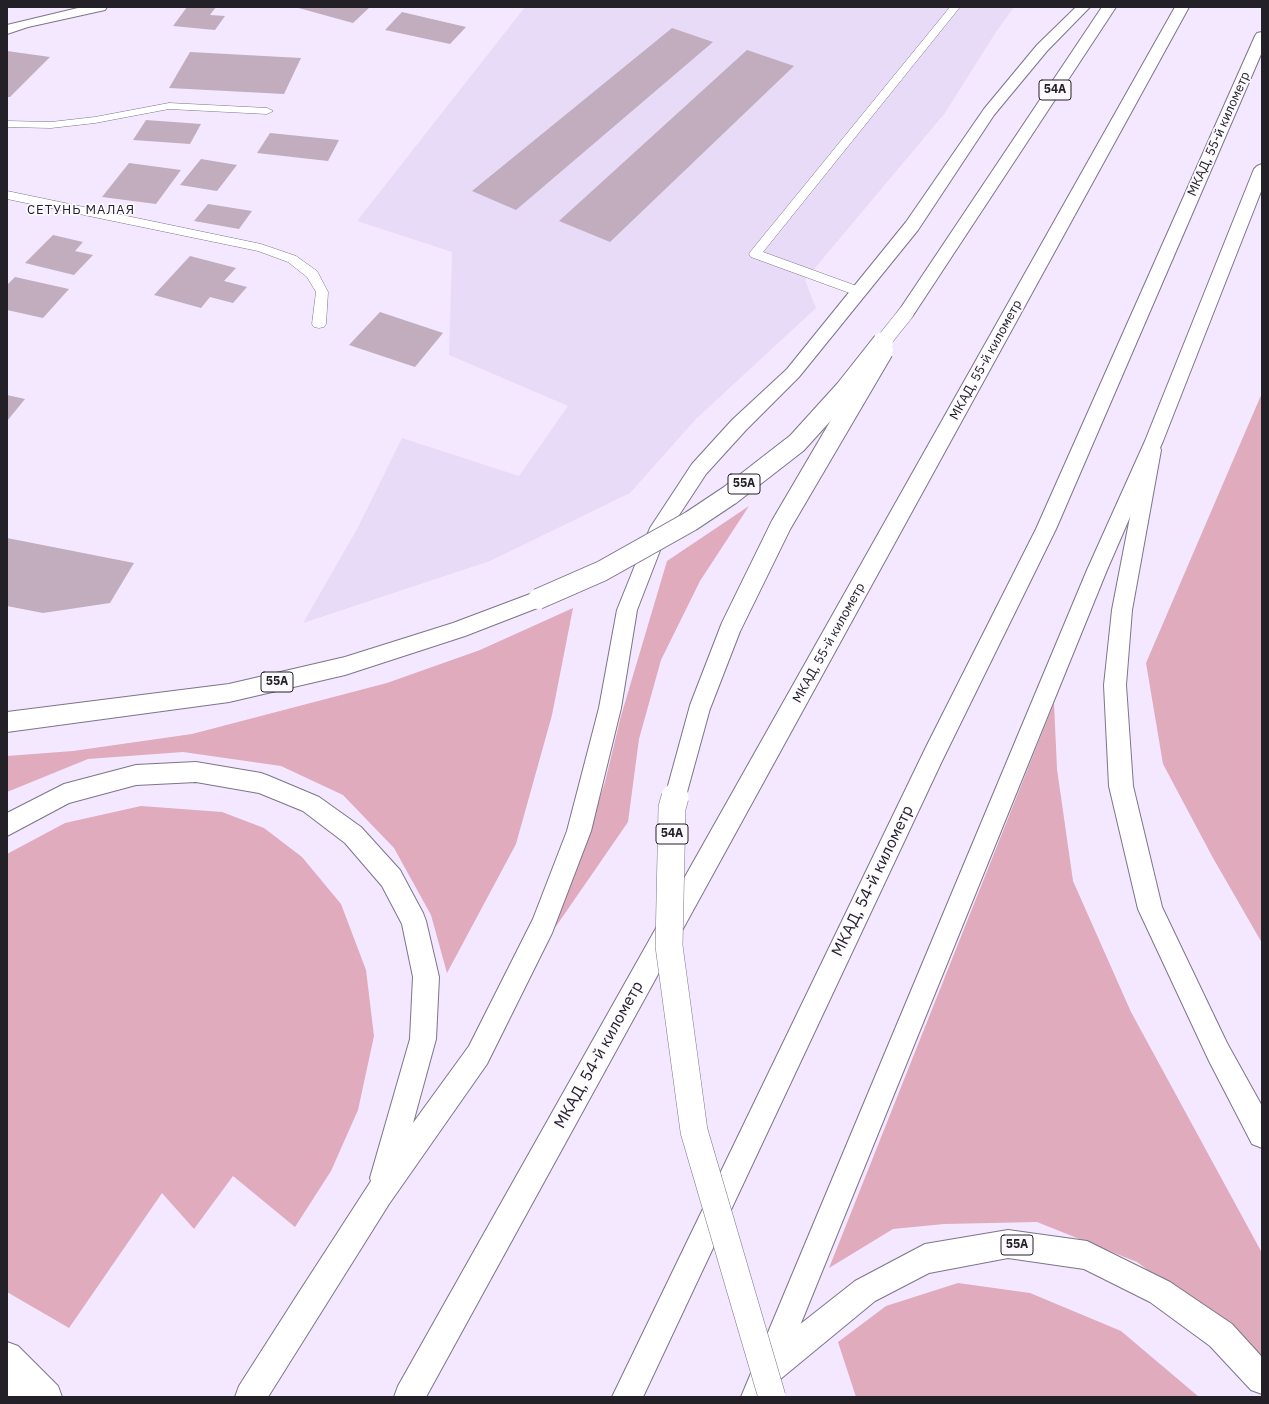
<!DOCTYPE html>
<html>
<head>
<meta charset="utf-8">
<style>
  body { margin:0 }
  #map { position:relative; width:1269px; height:1404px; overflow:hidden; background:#f3e8ff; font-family:"IBM Plex Sans",sans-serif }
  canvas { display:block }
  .frame { position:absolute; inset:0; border:8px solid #242028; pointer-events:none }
</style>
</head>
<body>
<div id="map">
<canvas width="1269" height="1404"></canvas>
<div class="frame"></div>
</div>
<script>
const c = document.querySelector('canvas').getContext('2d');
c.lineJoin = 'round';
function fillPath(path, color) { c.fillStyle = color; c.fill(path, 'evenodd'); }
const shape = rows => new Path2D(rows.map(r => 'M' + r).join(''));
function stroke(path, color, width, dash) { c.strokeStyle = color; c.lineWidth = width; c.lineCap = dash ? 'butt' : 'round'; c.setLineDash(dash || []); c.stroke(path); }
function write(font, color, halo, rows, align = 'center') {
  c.font = font + ' "IBM Plex Sans",sans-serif'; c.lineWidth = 3.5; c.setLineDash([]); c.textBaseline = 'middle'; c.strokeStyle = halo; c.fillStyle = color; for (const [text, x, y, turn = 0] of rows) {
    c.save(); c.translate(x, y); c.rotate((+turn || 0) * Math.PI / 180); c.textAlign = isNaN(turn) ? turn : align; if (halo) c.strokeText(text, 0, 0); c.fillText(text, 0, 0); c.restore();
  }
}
fillPath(shape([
  [525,7,1014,7,996,32,945,113,805,280,816,308,696,419,630,493,490,561,303,623,356,531,402,438,519,476,568,406,449,355,452,252,357,221]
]), '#e8dbf8');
fillPath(shape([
  [1262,393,1262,943,1213,858,1163,764,1146,663],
  [749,506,700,581,661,660,639,739,628,822,550,935,578,865,605,782,621,716,667,561],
  [573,608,552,715,516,844,447,973,431,915,394,848,343,795,281,766,183,752,88,759,7,792,7,756,73,751,192,734,387,683,480,650],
  [1054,703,1057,769,1073,881,1131,1012,1262,1253,1262,1363,1245,1341,1137,1262,1037,1222,944,1224,893,1229,829,1268],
  [141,806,222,812,264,828,302,857,341,904,366,970,374,1036,358,1110,331,1171,295,1227,233,1176,194,1229,162,1193,69,1328,7,1292,7,854,65,823],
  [958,1283,1030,1293,1121,1331,1199,1397,856,1397,838,1342,886,1306]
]), '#dfabbd');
fillPath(shape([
  [187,7,216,7,210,15,225,16,215,30,173,26],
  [295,7,370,7,353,23],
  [402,12,466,27,450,44,385,30],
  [672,28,713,42,516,210,472,191],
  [747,50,794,66,610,242,559,221],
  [7,51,50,57,10,97,7,97],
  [190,52,301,58,284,94,169,88],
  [146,120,201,124,190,144,133,140],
  [270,133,339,140,328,161,257,153],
  [201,159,237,165,217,191,180,185],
  [129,163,181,170,156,204,102,197],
  [208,204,252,211,239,229,194,221],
  [53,235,83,242,75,251,93,255,74,275,25,263],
  [190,256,236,268,224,281,247,287,233,303,210,297,201,308,154,295],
  [15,277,69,289,43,318,7,310,7,285],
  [380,312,443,333,415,367,349,345],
  [7,395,25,399,7,421],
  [7,538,134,563,110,603,43,613,7,606]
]), '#c1adbe');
const service = shape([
  [950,7,960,7,763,252,865,289,866,292,865,295,855,295,751,257,749,254,751,251,950,7],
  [169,103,267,108,273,111,267,114,169,109,95,123,51,128,7,127,7,121,51,122,95,117,169,103],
  [7,191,261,244,296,256,317,271,328,292,326,324,324,327,319,328,314,327,312,324,316,292,307,277,288,262,258,251,7,199,7,191]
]);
const minor = shape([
  [82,7,107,7,105,10,28,27,7,34,7,25,82,7]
]);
const primary = shape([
  [1076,7,1090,7,1047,51,994,115,918,230,799,377,746,430,706,474,666,535,637,610,621,708,591,831,552,933,487,1064,389,1204,268,1397,235,1397,239,1386,294,1300,371,1181,370,1178,410,1039,413,977,402,924,382,886,345,843,303,811,259,793,196,782,136,785,69,803,7,836,7,813,64,784,136,765,196,762,261,773,269,776,319,797,361,827,400,870,423,913,426,921,439,977,436,1039,413,1123,469,1046,533,919,567,831,599,708,617,610,650,528,692,464,732,420,787,369,906,222,984,109,1037,45,1076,7],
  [1152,443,1159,445,1161,450,1132,610,1126,685,1133,786,1162,907,1227,1043,1262,1106,1262,1148,1252,1144,1209,1061,1138,909,1109,786,1104,685,1112,610,1143,450,1145,445,1152,443],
  [1008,1230,1087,1241,1170,1282,1232,1324,1262,1357,1262,1394,1251,1390,1210,1346,1150,1302,1084,1269,1008,1258,929,1273,875,1301,778,1381,767,1385,756,1381,752,1370,756,1359,855,1281,925,1244,1008,1230],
  [7,1342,18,1346,58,1386,62,1397,7,1397,7,1342]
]);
const trunk = shape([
  [1102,7,1116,7,912,317,906,319,900,317,897,313,900,309,1102,7],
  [1175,7,1189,7,426,1397,394,1397,398,1386,1175,7],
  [1262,32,1262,52,1056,529,942,761,643,1397,612,1397,926,747,1036,529,1255,36,1257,33,1262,32],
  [1262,164,1262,189,1163,441,1107,570,771,1397,741,1397,1087,570,1145,441,1254,169,1257,166,1262,164],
  [538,591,545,593,548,599,545,605,465,636,345,675,229,702,7,732,7,712,229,684,345,657,453,623,538,591]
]);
stroke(service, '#7e7488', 1);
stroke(minor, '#7e7488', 2);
stroke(primary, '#7e7488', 2);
stroke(trunk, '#7e7488', 2);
fillPath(service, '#fff');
fillPath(minor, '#fff');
fillPath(primary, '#fff');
fillPath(trunk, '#fff');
const primaryBridgeFar1 = shape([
  [675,798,700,707,731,627,781,525,883,351]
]);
const primaryBridge = shape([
  [675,797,672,808,669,946,694,1131,772,1397]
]);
const trunkBridgeFar1 = shape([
  [882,343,906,313]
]);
const trunkBridge = shape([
  [538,599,602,571,691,521,730,495,797,443,845,390,883,342]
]);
stroke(primaryBridgeFar1, '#7e7488', 22, []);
stroke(primaryBridge, '#7e7488', 28, []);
stroke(trunkBridgeFar1, '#7e7488', 16, []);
stroke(trunkBridge, '#7e7488', 22, []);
stroke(primaryBridgeFar1, '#fff', 20);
stroke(primaryBridge, '#fff', 27);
stroke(trunkBridgeFar1, '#fff', 15);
stroke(trunkBridge, '#fff', 20);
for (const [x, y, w] of [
  [1055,90,32],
  [744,484,32],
  [277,682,32],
  [672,834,32],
  [1017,1245,32]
]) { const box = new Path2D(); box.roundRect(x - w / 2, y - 10, w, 20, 3); c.fillStyle = '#fcfafe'; c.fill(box); stroke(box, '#242028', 1); }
write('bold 12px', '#242028', null, [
  ["54А",1055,90],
  ["55А",744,484],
  ["55А",277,682],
  ["54А",672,834],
  ["55А",1017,1245]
]);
write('13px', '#242028', '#fcfafe', [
  ["МКАД, 55-й километр",1219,134,-66],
  ["МКАД, 55-й километр",986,360,-61],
  ["МКАД, 55-й километр",829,643,-61]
]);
c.letterSpacing = '1px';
write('13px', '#242028', '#fcfafe', [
  ["СЕТУНЬ МАЛАЯ",81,210]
]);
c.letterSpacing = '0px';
write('16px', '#242028', '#fcfafe', [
  ["МКАД, 54-й километр",873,881,-64],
  ["МКАД, 54-й километр",599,1055,-61]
]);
</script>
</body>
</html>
